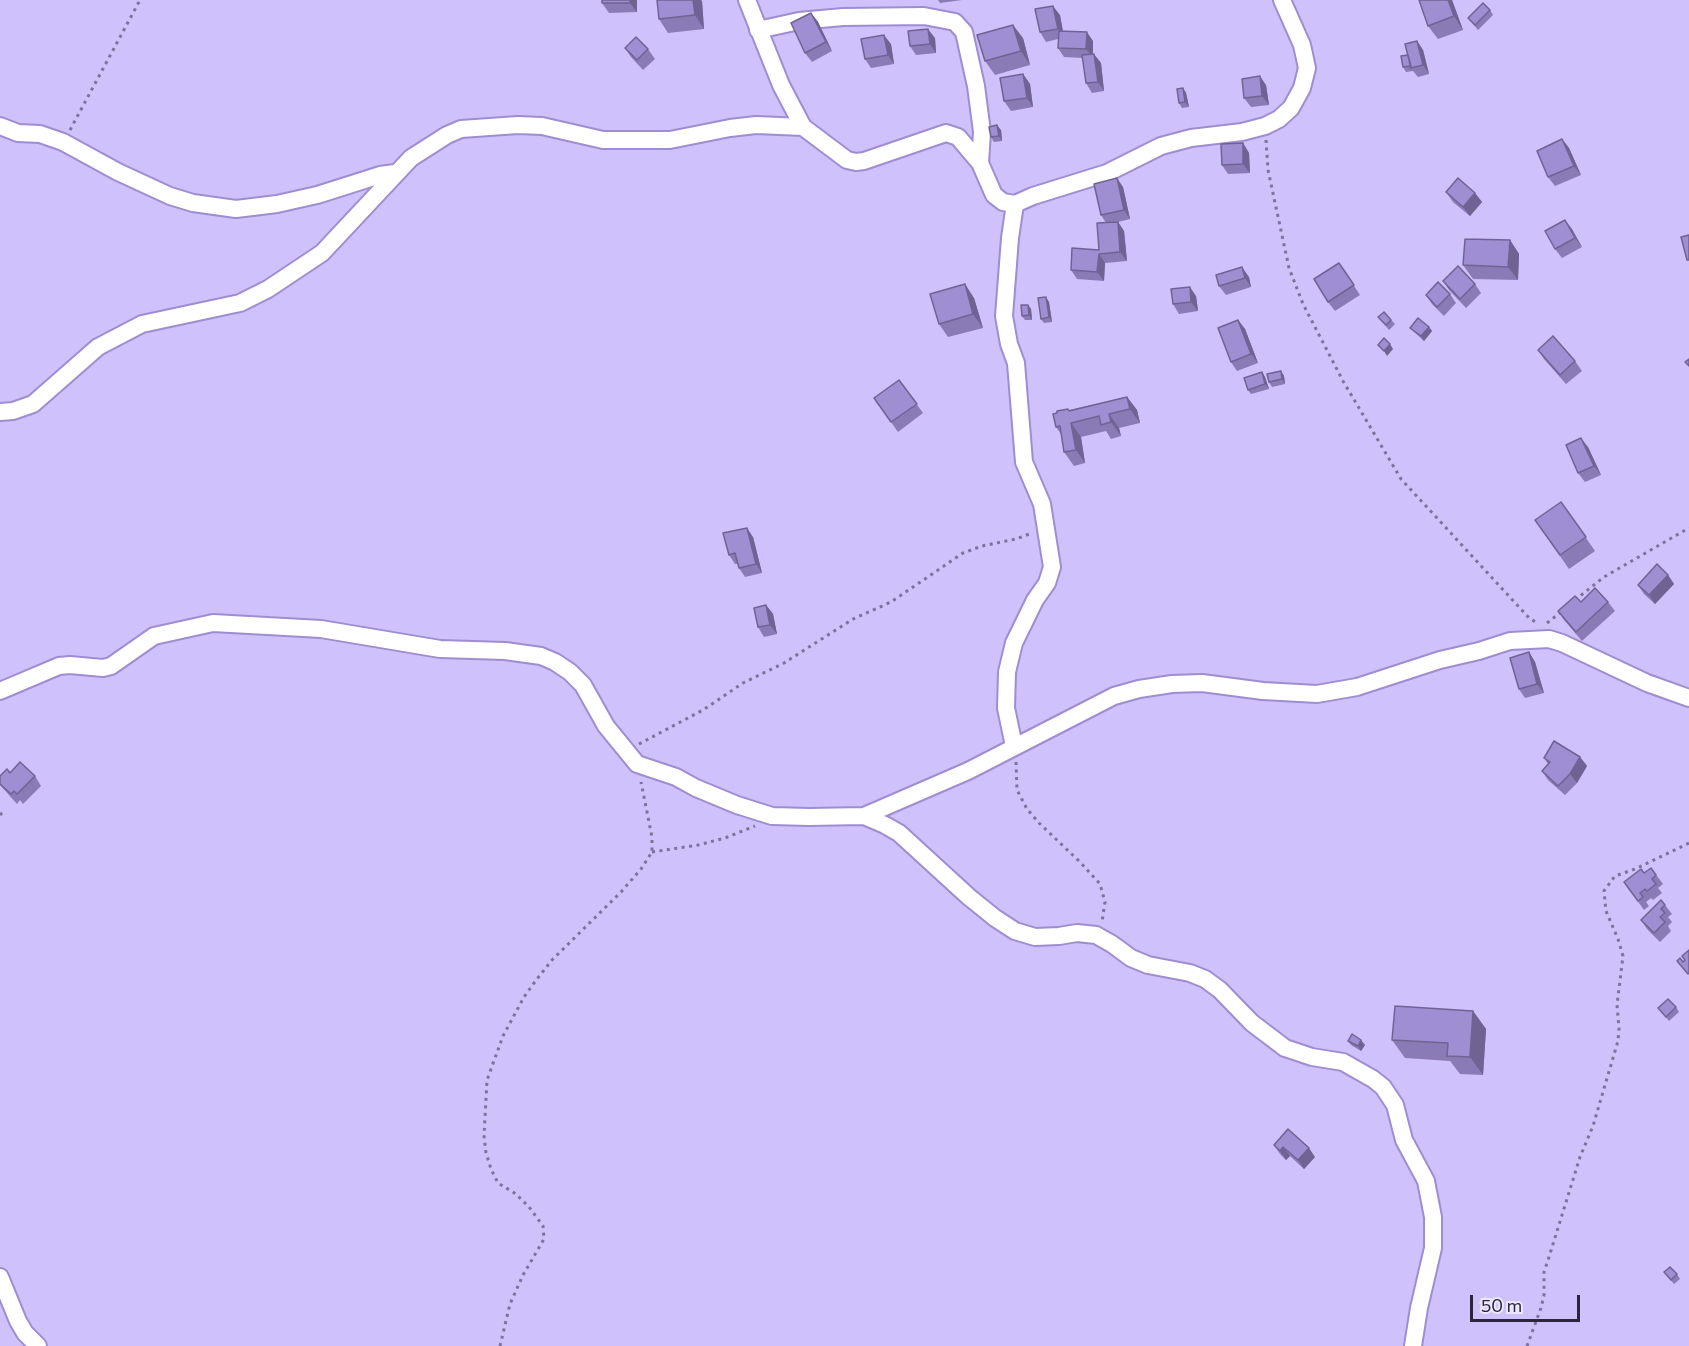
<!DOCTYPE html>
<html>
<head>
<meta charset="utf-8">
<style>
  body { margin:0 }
  #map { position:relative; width:1689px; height:1346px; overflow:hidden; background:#cfc1fb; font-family:Commissioner,sans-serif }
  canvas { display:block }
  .scale { position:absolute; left:1470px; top:1295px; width:110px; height:27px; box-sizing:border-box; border:3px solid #2c2540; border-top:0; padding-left:8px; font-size:18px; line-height:21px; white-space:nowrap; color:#2c2540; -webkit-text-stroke:4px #ede8ff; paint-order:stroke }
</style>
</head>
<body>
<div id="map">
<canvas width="1689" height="1346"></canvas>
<div class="scale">50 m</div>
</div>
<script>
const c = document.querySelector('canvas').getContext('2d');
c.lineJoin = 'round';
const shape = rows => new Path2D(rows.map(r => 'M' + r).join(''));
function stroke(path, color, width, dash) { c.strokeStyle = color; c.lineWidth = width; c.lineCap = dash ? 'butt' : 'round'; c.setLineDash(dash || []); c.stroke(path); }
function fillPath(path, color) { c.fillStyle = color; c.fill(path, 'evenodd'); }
const street = shape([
  [747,0,781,85,803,127],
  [758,30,799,21,843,17,924,16,955,22,964,32,976,86,982,132,980,163,994,195,1003,202,1015,204,1033,196,1107,173,1161,146,1191,138,1242,132,1265,126,1279,119,1291,108,1302,88,1307,68,1302,45,1282,0],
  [0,126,18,133,40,134,63,142,118,172,170,196,193,203,236,209,277,204,317,195,380,175,395,173],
  [0,412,13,411,33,404,98,347,142,324,240,303,268,289,322,253,411,158,447,135,461,129,518,125,542,126,603,140,670,140,730,128,756,125,803,127,847,160,856,162,864,161,946,133,958,137,980,163],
  [0,691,59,666,70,665,103,668,111,666,154,636,213,623,321,629,440,649,505,651,541,656,555,662,570,672,583,685,606,726,637,764,676,777,696,788,737,805,772,816,809,817,864,816,968,771,1114,696,1139,689,1172,684,1202,683,1263,691,1317,694,1357,687,1440,660,1479,651,1510,641,1549,639,1562,643,1647,683,1689,698],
  [1014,746,1006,708,1007,672,1014,643,1035,600,1047,583,1052,567,1042,504,1024,462,1016,363,1009,344,1004,316,1010,238,1015,204],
  [864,816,885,825,899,833,969,897,995,918,1015,931,1035,937,1059,936,1077,933,1096,935,1112,944,1131,958,1148,965,1190,973,1205,979,1220,990,1252,1023,1285,1048,1312,1057,1343,1062,1373,1079,1383,1087,1395,1105,1404,1140,1426,1181,1433,1217,1433,1248,1419,1308,1413,1346],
  [0,1277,18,1321,25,1333,38,1346]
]);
stroke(street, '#9f8dd1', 20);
stroke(shape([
  [70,130,140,0],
  [1266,140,1268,170,1289,268,1303,304,1343,381,1401,479,1530,619,1538,623],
  [1575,600,1604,577,1689,528],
  [1547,623,1561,612],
  [639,744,703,710,743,683,784,663,853,619,891,602,963,553,982,546,1016,539,1032,533],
  [1016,762,1017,790,1027,809,1039,823,1080,862,1100,884,1105,902,1102,922],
  [0,815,3,812],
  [652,852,698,845,725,838,755,826],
  [500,1346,510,1304,523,1275,544,1239,543,1226,529,1207,516,1194,498,1183,491,1169,486,1153,484,1136,487,1080,503,1036,524,997,537,979,552,960,621,892,641,869,652,852,652,837,641,782],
  [1527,1346,1541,1308,1544,1295,1544,1272,1549,1257,1580,1157,1593,1126,1618,1041,1619,1028,1617,1005,1623,956,1618,939,1606,911,1604,891,1615,876,1635,869,1689,843]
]), '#7c729c', 3, [3, 4.5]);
stroke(street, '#fff', 16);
fillPath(shape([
  [602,0,637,0,637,12,609,13,602,3],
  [938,0,962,0,940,3],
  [1452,0,1463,30,1438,39,1428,26],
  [702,1,704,29,668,33,659,19],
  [1490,10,1493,15,1478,30,1468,18],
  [811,13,818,22,832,51,812,62,805,53],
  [1060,15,1063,31,1093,41,1093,54,1101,63,1104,91,1092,93,1086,83,1083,58,1064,57,1058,48,1058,39,1046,42,1040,32],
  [935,38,936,53,916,55,910,46],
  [1023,38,1030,65,995,75,985,61],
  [1417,41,1423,50,1429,74,1418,77,1413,71,1406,72,1403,67,1408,55],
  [891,44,894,64,871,68,865,59],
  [625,48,648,49,655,59,643,70,631,57],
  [1023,74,1030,84,1033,107,1011,111,1004,101],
  [1266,85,1269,105,1251,107,1244,98],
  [1183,88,1186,93,1189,107,1182,108,1179,103],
  [1001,130,1002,141,994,142,991,137],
  [1562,139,1569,148,1581,175,1555,186,1548,177],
  [1243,143,1249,153,1250,173,1228,174,1222,165],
  [1123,187,1130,219,1118,222,1124,231,1127,261,1105,263,1104,281,1077,279,1071,270,1099,250,1106,223,1101,215],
  [1446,192,1475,193,1482,202,1470,216,1453,202],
  [1565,220,1582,247,1562,258,1555,249],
  [1510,240,1519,254,1518,280,1473,279,1463,265],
  [1339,263,1360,295,1335,311,1328,302],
  [1249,277,1251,287,1226,295,1219,286],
  [1443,281,1475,284,1481,293,1466,308,1449,290],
  [1450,294,1456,303,1444,316,1432,304,1426,295],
  [1196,296,1198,311,1179,314,1173,304],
  [974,298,983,328,948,337,939,324],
  [1049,302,1052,322,1044,323,1041,319],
  [1028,305,1031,309,1032,320,1025,320,1022,316],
  [1378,317,1391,320,1395,324,1389,330],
  [1238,320,1245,329,1258,363,1237,371,1231,362],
  [1429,327,1432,331,1424,341,1414,332,1410,328],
  [1538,350,1575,361,1582,371,1566,384,1544,359],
  [1281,371,1284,376,1285,384,1272,387,1269,382],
  [1262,372,1265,377,1269,389,1251,394,1248,390],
  [899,380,923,413,898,432,874,398],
  [1127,397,1137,410,1140,423,1119,428,1121,436,1111,439,1106,431,1081,437,1085,463,1074,466,1064,452,1061,434,1056,427,1069,410],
  [1588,447,1601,475,1585,482,1578,473],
  [1561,502,1595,551,1569,569,1535,520],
  [753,537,762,573,745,577,739,568,738,564,735,564,729,555],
  [1668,575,1674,584,1655,604,1644,594,1638,585],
  [1581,602,1608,602,1615,611,1582,641,1564,620,1558,611],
  [766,605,773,614,777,634,764,637,758,627],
  [1529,652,1535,662,1544,693,1525,698,1519,689],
  [1580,757,1587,766,1577,783,1565,795,1548,780,1542,771,1548,764,1544,758],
  [10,773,35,776,41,786,23,804,20,800,17,804,0,785,0,776],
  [1651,868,1663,884,1658,888,1662,893,1653,900,1651,898,1646,902,1649,906,1644,910,1624,882,1644,873],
  [1665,905,1672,914,1668,917,1672,922,1668,926,1671,931,1660,942,1647,929,1641,920],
  [1676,1007,1679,1012,1669,1021,1658,1008],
  [1473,1011,1486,1029,1483,1075,1460,1074,1450,1061,1405,1058,1392,1040],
  [1348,1041,1365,1045,1361,1051,1351,1045],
  [1274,1145,1315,1157,1304,1169,1290,1156,1286,1160,1280,1154],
  [1664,1272,1677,1274,1680,1279,1674,1284]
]), '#8a7ab5');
fillPath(shape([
  [630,0,637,0,637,12,630,3],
  [693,0,701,0,702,1,704,29,695,15],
  [1448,0,1452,0,1463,30,1454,16],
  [1053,6,1060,15,1064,38,1058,29],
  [811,13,818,22,832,51,826,42],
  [1013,25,1023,38,1030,65,1021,51],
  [928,29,935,38,936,53,930,44],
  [1087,32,1093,41,1093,58,1086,49],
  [884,35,891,44,894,64,888,55],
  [1417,41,1423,50,1429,74,1423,65],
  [1094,54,1101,63,1104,91,1098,82],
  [1023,74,1030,84,1033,107,1027,98],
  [1260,76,1266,85,1269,105,1262,96],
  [1183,88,1186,93,1189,107,1185,102],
  [997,125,1001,130,1002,141,999,136],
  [1562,139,1569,148,1581,175,1574,166],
  [1243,143,1249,153,1250,173,1243,164],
  [1117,178,1123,187,1130,219,1124,210],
  [1475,193,1482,202,1470,216,1463,207],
  [1565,220,1572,229,1582,247,1575,238],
  [1118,222,1124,231,1127,261,1120,252],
  [1510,240,1519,254,1518,280,1508,267],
  [1099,254,1105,263,1104,281,1097,272],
  [1242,267,1249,277,1251,287,1245,278],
  [965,284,974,298,983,328,973,314],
  [1190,287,1196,296,1198,311,1191,302],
  [1046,297,1049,302,1052,322,1049,317],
  [1028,305,1031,309,1032,320,1029,315],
  [1238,320,1245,329,1258,363,1251,354],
  [1429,327,1432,331,1424,341,1421,336],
  [1390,344,1393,349,1387,356,1384,351],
  [1281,371,1284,376,1285,384,1282,379],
  [1262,372,1265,377,1269,389,1265,384],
  [1127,397,1137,410,1140,423,1130,409],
  [1109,414,1119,428,1121,436,1111,422],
  [1071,423,1081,437,1085,463,1076,450],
  [1581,438,1588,447,1601,475,1594,466],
  [747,528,753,537,762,573,756,564],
  [1668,575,1674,584,1655,604,1649,595],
  [766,605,773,614,777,634,770,625],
  [1529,652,1535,662,1544,693,1537,684],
  [1580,757,1587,766,1577,783,1570,774],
  [1473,1011,1486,1029,1483,1075,1470,1057],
  [1361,1040,1365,1045,1361,1051,1358,1046],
  [1283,1147,1290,1156,1286,1160,1280,1151],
  [1309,1148,1315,1157,1304,1169,1298,1160]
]), '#706394');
const building = shape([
  [602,0,630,0,630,3,602,3,602,0],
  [657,0,693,0,695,15,659,19,657,0],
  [1419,0,1448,0,1454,16,1428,26,1419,0],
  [1483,3,1490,10,1475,25,1468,18,1483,3],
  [1053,6,1058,29,1040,32,1035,9,1053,6],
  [811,13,826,42,805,53,791,23,811,13],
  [1013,25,1021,51,985,61,977,35,1013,25],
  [928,29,930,44,910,46,908,31,928,29],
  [1059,31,1087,32,1086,49,1058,48,1059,31],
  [884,35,888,55,865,59,861,39,884,35],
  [636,37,648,49,637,60,625,48,636,37],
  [1417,41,1423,65,1411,68,1405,44,1417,41],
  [1094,54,1098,82,1086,83,1082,55,1094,54],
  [1408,55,1411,66,1403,67,1401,56,1408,55],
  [1023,74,1027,98,1004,101,1000,78,1023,74],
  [1260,76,1262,96,1244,98,1242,79,1260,76],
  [1183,88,1185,102,1179,103,1177,89,1183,88],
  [997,125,999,136,991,137,989,127,997,125],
  [1562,139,1574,166,1548,177,1537,151,1562,139],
  [1243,143,1243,164,1222,165,1221,144,1243,143],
  [1117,178,1124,210,1101,215,1094,184,1117,178],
  [1458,178,1475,193,1463,207,1446,192,1458,178],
  [1565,220,1575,238,1555,249,1545,231,1565,220],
  [1118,222,1120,252,1099,254,1097,272,1071,270,1072,248,1099,250,1097,223,1118,222],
  [1689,235,1689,260,1687,260,1681,237,1689,235],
  [1465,239,1510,240,1508,267,1463,265,1465,239],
  [1339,263,1354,285,1328,302,1314,279,1339,263],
  [1458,266,1475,284,1460,299,1443,281,1458,266],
  [1242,267,1245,278,1219,286,1216,275,1242,267],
  [1438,282,1450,294,1437,307,1426,295,1438,282],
  [965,284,973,314,939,324,930,294,965,284],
  [1190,287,1191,302,1173,304,1171,289,1190,287],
  [1046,297,1049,317,1041,319,1038,298,1046,297],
  [1021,305,1028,305,1029,315,1022,316,1021,305],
  [1384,312,1391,320,1386,325,1378,317,1384,312],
  [1418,318,1429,327,1421,336,1410,328,1418,318],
  [1238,320,1251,354,1231,362,1218,328,1238,320],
  [1553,336,1575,361,1560,375,1538,350,1553,336],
  [1384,338,1390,344,1384,351,1378,345,1384,338],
  [1689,359,1689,366,1685,362,1689,359],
  [1281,371,1282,379,1269,382,1267,374,1281,371],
  [1262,372,1265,384,1248,390,1244,378,1262,372],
  [899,380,917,404,891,422,874,398,899,380],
  [1127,397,1130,409,1109,414,1111,422,1101,425,1099,416,1071,423,1076,450,1064,452,1060,426,1056,427,1053,414,1057,413,1057,411,1068,409,1069,411,1127,397],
  [1581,438,1594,466,1578,473,1566,445,1581,438],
  [1561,502,1586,537,1560,555,1535,520,1561,502],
  [747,528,756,564,739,568,735,553,729,555,723,533,747,528],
  [1657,564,1668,575,1649,595,1638,585,1657,564],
  [1595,588,1608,602,1576,632,1558,611,1575,596,1581,602,1595,588],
  [766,605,770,625,758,627,754,608,766,605],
  [1529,652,1537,684,1519,689,1510,658,1529,652],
  [1554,741,1580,757,1570,774,1558,786,1542,771,1550,762,1544,758,1554,741],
  [20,762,35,776,17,794,14,791,11,794,0,784,0,776,7,769,10,773,20,762],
  [1651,868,1656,875,1652,879,1656,884,1647,891,1645,889,1640,893,1643,897,1638,901,1624,882,1641,869,1644,873,1651,868],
  [1661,900,1665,905,1661,909,1665,913,1660,917,1665,922,1654,933,1641,920,1661,900],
  [1689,950,1689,973,1688,974,1677,961,1680,958,1683,962,1685,960,1682,956,1689,950],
  [1668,999,1676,1007,1666,1017,1658,1008,1668,999],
  [1395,1006,1473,1011,1470,1057,1447,1056,1448,1043,1392,1040,1395,1006],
  [1352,1034,1361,1040,1358,1046,1348,1041,1352,1034],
  [1288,1129,1309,1148,1298,1160,1283,1147,1280,1151,1274,1145,1288,1129],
  [1670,1267,1677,1274,1671,1280,1664,1272,1670,1267]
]);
fillPath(building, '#a08ed3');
stroke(building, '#706394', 1.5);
</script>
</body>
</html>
